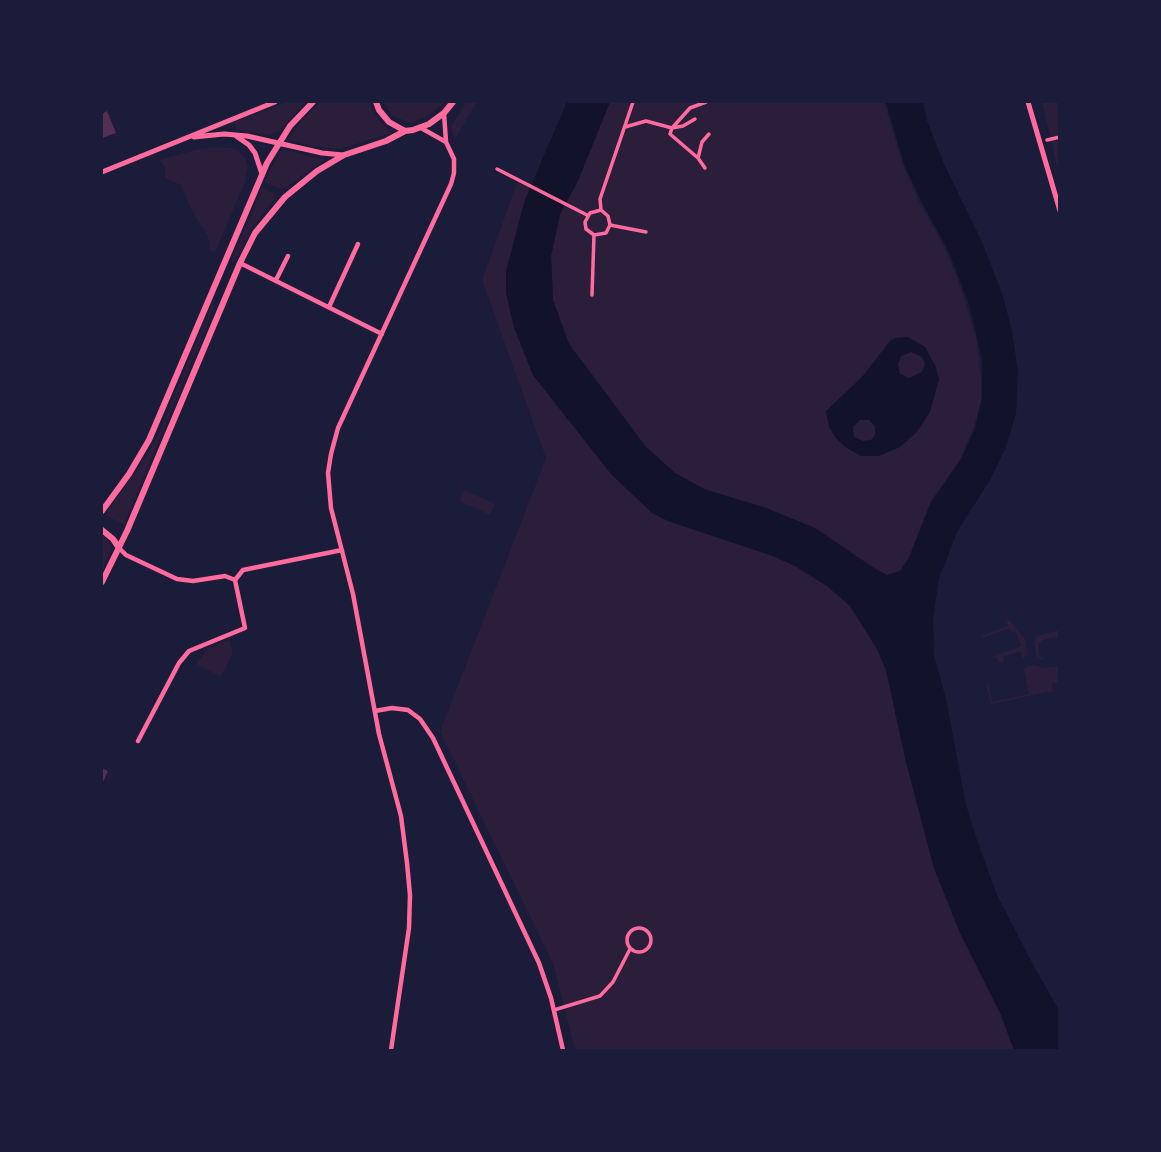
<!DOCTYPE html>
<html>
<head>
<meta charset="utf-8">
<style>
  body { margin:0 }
  #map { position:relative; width:1161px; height:1152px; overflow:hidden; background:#1b1b3a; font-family:"Public Sans",sans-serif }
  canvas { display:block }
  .frame { position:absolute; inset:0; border:103px solid #1b1b3a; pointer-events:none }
</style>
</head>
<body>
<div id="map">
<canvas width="1161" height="1152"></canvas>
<div class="frame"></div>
</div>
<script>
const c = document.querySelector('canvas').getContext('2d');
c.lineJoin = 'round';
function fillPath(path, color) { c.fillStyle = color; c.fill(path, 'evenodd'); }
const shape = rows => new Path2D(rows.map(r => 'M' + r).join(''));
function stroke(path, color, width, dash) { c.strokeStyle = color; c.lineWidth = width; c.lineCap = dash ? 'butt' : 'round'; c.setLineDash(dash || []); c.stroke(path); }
fillPath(shape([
  [287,102,306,102,278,132,267,135,236,130,235,122],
  [321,102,369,102,377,118,392,133,340,149,316,147,287,140,304,118],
  [383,102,445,102,426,117,410,123,393,116],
  [466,102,477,102,454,141,451,127],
  [610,102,884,102,903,165,919,202,945,249,961,288,976,338,981,375,981,400,973,430,959,461,930,503,908,559,900,571,887,575,881,573,815,528,766,508,704,489,675,473,646,447,569,344,553,300,551,256,560,214,577,183],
  [1042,102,1059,102,1059,174],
  [212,147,231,148,238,150,246,159,248,168,245,182,215,252,210,250,208,236,193,213,181,185,165,178,165,167,159,160,199,149],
  [281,149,324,159,324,160,283,190,264,182],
  [518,180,530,188,522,209,506,272,506,292,515,330,533,375,611,474,652,513,668,521,773,556,795,566,827,586,850,606,877,649,886,670,906,762,934,868,960,933,1001,1015,1014,1050,575,1050,553,963,440,732,546,458,482,280],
  [262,188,278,195,250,231,234,263,231,262],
  [212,305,215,305,124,525,105,515,106,513,144,460,158,435],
  [464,490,495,504,490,515,459,501],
  [102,535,109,541,111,549,102,572],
  [1006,619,1009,620,1026,640,1027,653,1023,659,1020,652,1004,656,1004,661,1001,664,997,658,990,658,1021,646,1016,633,1012,632,1010,628,982,638,981,636,1008,626],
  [1059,630,1059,637,1045,639,1038,644,1039,657,1046,658,1042,660,1037,658,1034,642,1036,636],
  [229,640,233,652,221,677,196,664,208,648],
  [1035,665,1044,668,1059,666,1059,682,1052,683,1053,691,991,704,986,683,988,683,992,702,1029,694,1024,669,1027,666]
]), '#2a1e3b');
fillPath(shape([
  [567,102,610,102,577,183,560,214,551,256,553,300,569,344,646,447,675,473,704,489,766,508,815,528,874,568,887,575,900,571,909,558,931,502,961,459,968,444,975,428,982,399,982,360,969,304,947,248,921,201,904,164,886,102,923,102,927,121,943,162,981,240,1002,293,1012,331,1018,372,1016,413,1006,447,990,480,958,530,939,578,933,618,934,655,946,699,966,805,977,840,997,895,1033,965,1059,1010,1059,1050,1014,1050,1001,1015,960,933,934,868,906,762,886,670,877,649,850,606,827,586,795,566,773,556,668,521,652,513,611,474,533,375,515,330,510,311,506,292,506,272,525,200],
  [908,337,925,347,936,367,939,379,930,412,916,433,900,447,879,456,861,456,845,447,836,438,829,427,826,411,862,377,890,341,895,338],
  [911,352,922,357,925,364,922,372,909,378,900,374,898,364,901,356],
  [860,420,869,420,875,426,875,435,871,440,863,441,854,437,853,427]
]), '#12122b');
fillPath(shape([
  [107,111,116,133,102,138,102,114],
  [102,768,108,771,102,784]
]), '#542f53');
stroke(shape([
  [625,127,646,121,672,128,683,126,695,119],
  [1047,140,1060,137],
  [698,158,702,142,709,134],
  [705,168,698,158,670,134,672,128,690,108,706,102],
  [497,169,587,215],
  [601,210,590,213,585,222,586,229,594,235,606,233,610,225,608,216,601,210,600,199,633,102],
  [610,225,646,232],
  [592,295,594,235],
  '627 940a12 12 0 1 1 24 0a12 12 0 1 1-24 0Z',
  [554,1010,600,996,613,982,630,949]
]), '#ff6b9d', 3.5);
stroke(shape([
  [421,128,446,142],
  [240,263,382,334],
  [276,280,288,256],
  [329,307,358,244],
  [119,548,126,555,177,579,193,581,225,576,235,580],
  [375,711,392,708,408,710,420,719,433,738,539,963,551,998,563,1050],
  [138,741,179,663,189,651,245,628,235,580,243,570,342,550],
  [391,1050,409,928,410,895,407,863,401,816,379,734,353,594,331,508,328,473,331,454,338,428,451,184,454,173,454,159,446,142,444,113]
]), '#ff6b9d', 4.5);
stroke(shape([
  [1028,102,1060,211],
  [236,136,249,145,255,153,262,174],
  [194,137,224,134,247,136,322,153,343,155],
  [102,172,275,102]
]), '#ff6b9d', 5);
stroke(shape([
  [376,102,379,110,389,122,405,131,413,130,429,124,444,113,453,102],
  [102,511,129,474,149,440,267,163,290,126,313,102],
  [102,530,113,539,119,548],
  [102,582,127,531,240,263,255,233,285,197,317,171,344,155,386,141,405,131]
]), '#ff6b9d', 6);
</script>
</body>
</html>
